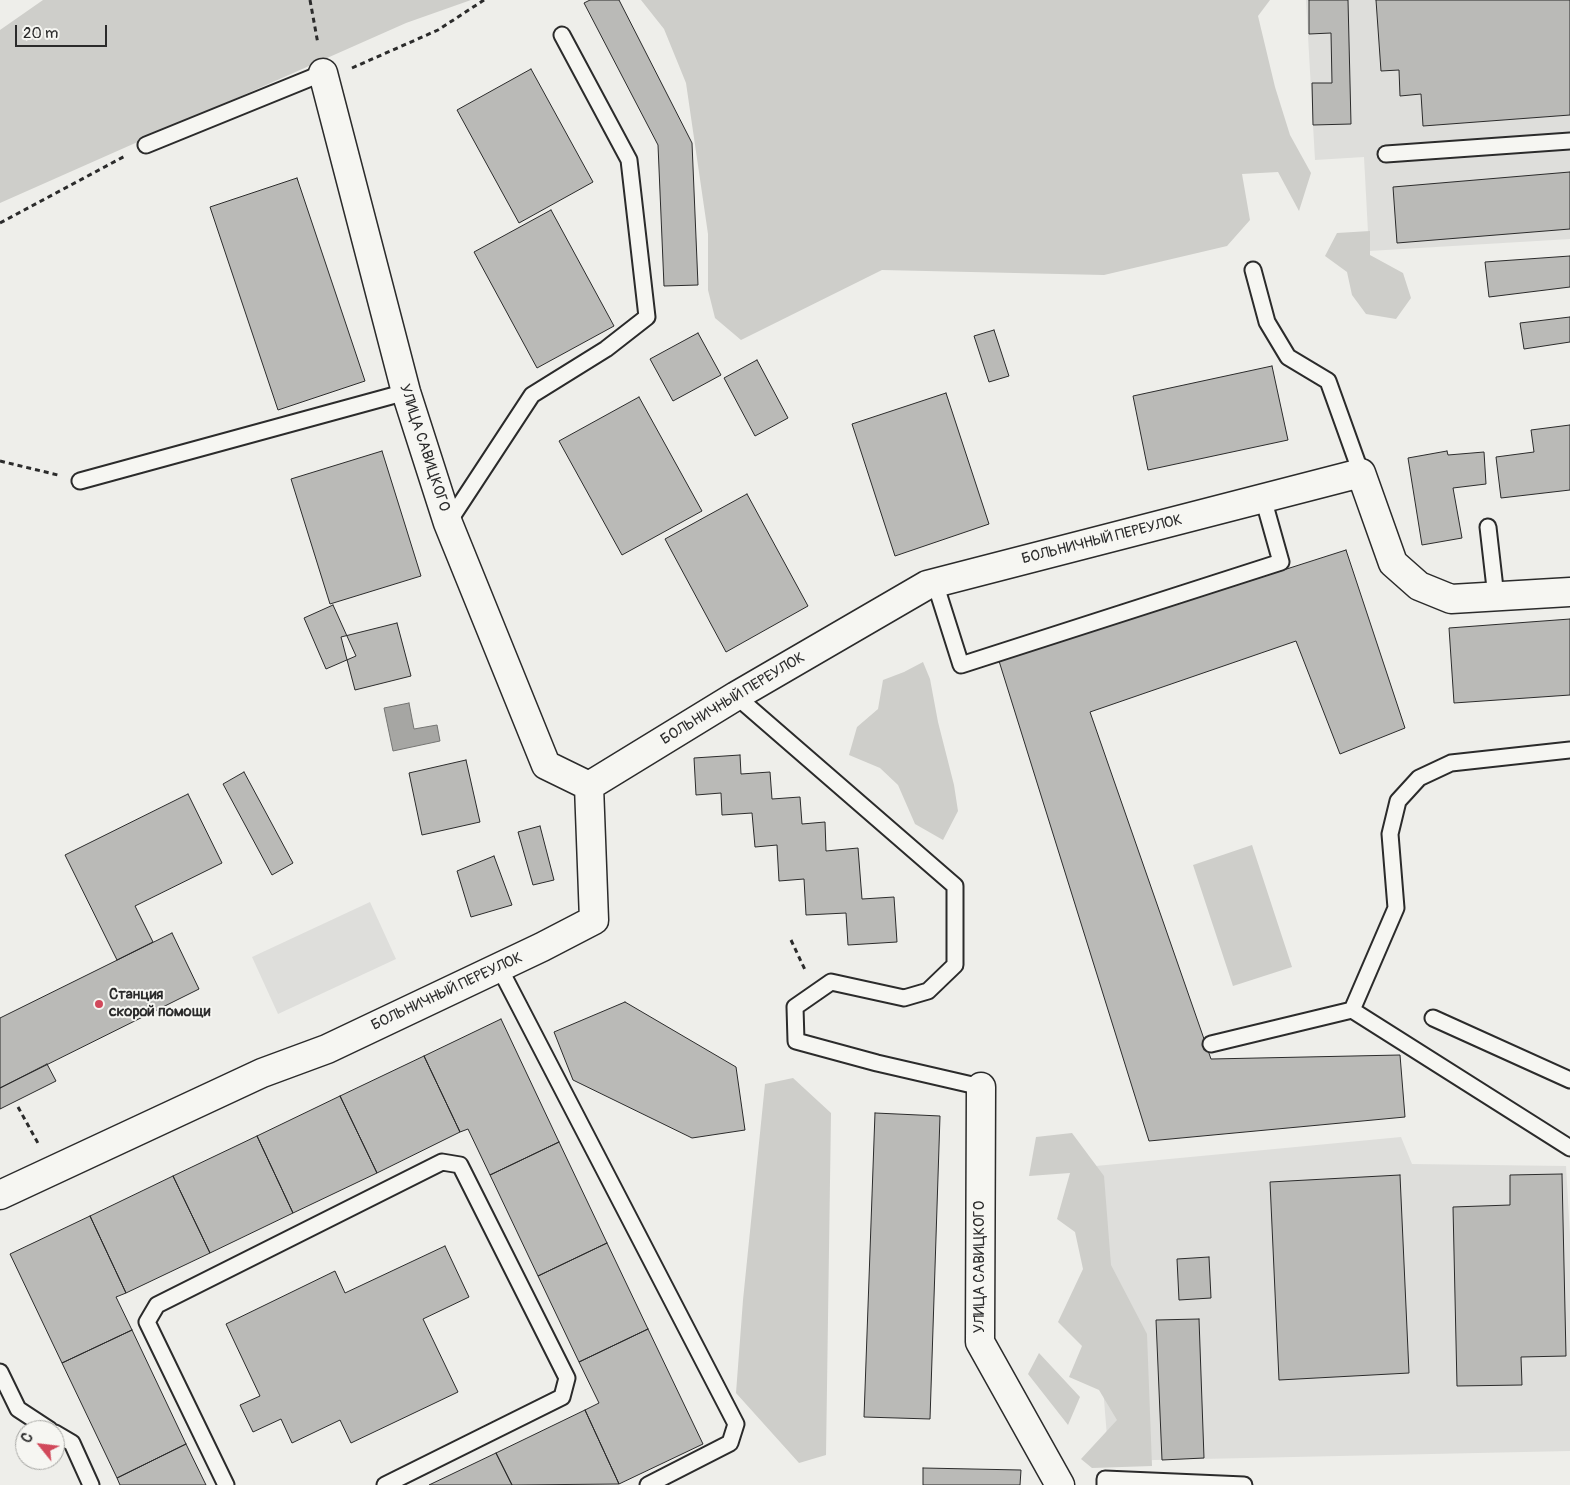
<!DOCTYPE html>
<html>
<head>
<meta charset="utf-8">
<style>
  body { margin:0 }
  #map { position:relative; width:1570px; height:1485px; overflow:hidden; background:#eeeeea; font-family:Pangolin,sans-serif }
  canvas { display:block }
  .north { position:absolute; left:15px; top:1420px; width:50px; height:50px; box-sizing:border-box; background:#f6f6f2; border:1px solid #a5a5a2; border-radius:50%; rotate:299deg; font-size:14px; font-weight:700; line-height:20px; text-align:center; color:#2b2b2b }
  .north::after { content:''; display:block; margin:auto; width:18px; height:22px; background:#d1495b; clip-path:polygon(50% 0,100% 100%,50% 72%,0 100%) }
  .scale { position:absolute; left:15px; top:25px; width:92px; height:22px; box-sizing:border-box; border:2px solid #2b2b2b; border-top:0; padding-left:6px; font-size:15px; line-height:18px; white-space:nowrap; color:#2b2b2b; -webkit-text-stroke:4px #f6f6f2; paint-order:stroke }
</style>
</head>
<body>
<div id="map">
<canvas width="1570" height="1485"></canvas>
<div class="north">С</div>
<div class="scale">20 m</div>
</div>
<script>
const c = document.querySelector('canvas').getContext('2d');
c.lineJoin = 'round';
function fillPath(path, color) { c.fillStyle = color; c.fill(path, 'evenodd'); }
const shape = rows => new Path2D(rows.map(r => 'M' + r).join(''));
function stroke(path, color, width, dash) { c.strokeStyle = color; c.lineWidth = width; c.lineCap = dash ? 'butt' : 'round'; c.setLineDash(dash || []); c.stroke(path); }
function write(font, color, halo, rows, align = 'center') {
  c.font = font + ' Pangolin,sans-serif'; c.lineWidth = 4; c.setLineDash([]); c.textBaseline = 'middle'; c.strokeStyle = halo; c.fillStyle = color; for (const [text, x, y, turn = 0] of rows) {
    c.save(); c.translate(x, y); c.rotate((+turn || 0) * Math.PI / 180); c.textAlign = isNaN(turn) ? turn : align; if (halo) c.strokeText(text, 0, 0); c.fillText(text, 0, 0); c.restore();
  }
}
fillPath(shape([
  [1306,0,1570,0,1570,239,1369,251,1364,157,1315,160],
  [370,902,396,959,278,1014,252,957],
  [1401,1137,1412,1164,1566,1166,1570,1235,1570,1451,1109,1461,1085,1167]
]), '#dededb');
fillPath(shape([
  [43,0,471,0,406,23,0,203,0,30],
  [641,0,1270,0,1258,16,1275,87,1290,135,1311,173,1299,211,1278,172,1242,174,1250,220,1227,246,1104,275,882,270,741,340,715,318,708,290,708,234,686,83,664,29],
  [1370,231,1370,255,1403,273,1411,298,1396,319,1366,314,1352,295,1347,272,1325,256,1337,233],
  [923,662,930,679,938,722,954,785,958,811,943,840,915,824,898,785,880,768,849,755,857,727,878,709,883,680,904,672],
  [1252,845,1292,967,1233,986,1193,865],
  [793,1078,831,1113,826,1455,799,1463,736,1393,743,1300,765,1084],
  [1072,1133,1104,1176,1111,1265,1147,1334,1152,1466,1092,1468,1081,1459,1117,1420,1099,1390,1069,1377,1082,1346,1058,1322,1083,1269,1075,1232,1057,1219,1070,1173,1029,1176,1036,1137],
  [1039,1353,1080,1397,1068,1425,1028,1374]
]), '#cececa');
const water = shape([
  [409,703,414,729,437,725,440,741,393,751,384,708,409,703]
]);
fillPath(water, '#a6a6a3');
stroke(water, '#757573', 1);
const building = shape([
  [590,0,619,0,692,143,698,285,664,286,658,145,584,3,590,0],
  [1309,0,1348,0,1351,124,1313,125,1312,83,1332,83,1331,33,1309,34,1309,0],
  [1376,0,1570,0,1570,115,1423,126,1421,94,1400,96,1399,70,1381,71,1376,0],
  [531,69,593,182,519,223,457,110,531,69],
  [1570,172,1570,229,1397,243,1393,187,1570,172],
  [297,178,365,381,278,410,210,207,297,178],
  [551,210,614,326,537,368,474,252,551,210],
  [1570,256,1570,287,1489,297,1485,262,1570,256],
  [1570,317,1570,342,1524,349,1520,323,1570,317],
  [994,330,1009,376,989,382,974,336,994,330],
  [698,333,721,375,673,401,650,359,698,333],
  [757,360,788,418,755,436,724,378,757,360],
  [1272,366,1288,440,1148,470,1133,396,1272,366],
  [946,393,989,524,895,556,852,424,946,393],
  [639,397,702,511,622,555,559,441,639,397],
  [1570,425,1570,490,1501,498,1496,457,1534,452,1531,430,1570,425],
  [382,451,421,576,330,604,291,479,382,451],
  [1447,451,1448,455,1484,452,1486,484,1453,488,1462,538,1422,545,1408,458,1447,451],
  [747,494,808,606,726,652,665,539,747,494],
  [1346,550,1405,728,1340,754,1296,641,1090,712,1211,1059,1400,1055,1405,1117,1149,1141,999,661,1346,550],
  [333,605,356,656,326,669,304,618,333,605],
  [1570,619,1570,695,1454,703,1449,628,1570,619],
  [397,623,411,676,355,690,341,637,397,623],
  [740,755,741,774,770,772,772,799,800,797,802,824,825,822,826,851,858,848,862,899,894,897,897,942,848,945,846,913,806,915,804,879,779,881,777,845,755,847,752,813,722,815,721,793,696,795,694,758,740,755],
  [466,760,480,822,422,835,409,773,466,760],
  [244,772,293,863,272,875,223,784,244,772],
  [188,794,222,863,135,906,153,942,117,960,65,855,188,794],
  [540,826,554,880,533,885,518,832,540,826],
  [494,856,512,905,471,917,457,871,494,856],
  [172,933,199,989,0,1088,0,1018,172,933],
  [625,1002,736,1067,745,1130,692,1138,573,1080,554,1032,625,1002],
  [501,1019,559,1142,490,1175,468,1129,460,1132,424,1056,501,1019],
  [424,1056,460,1132,377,1173,340,1096,424,1056],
  [47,1064,56,1081,0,1109,0,1088,47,1064],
  [340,1096,377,1173,293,1213,257,1136,340,1096],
  [875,1113,940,1116,930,1419,864,1417,875,1113],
  [257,1136,293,1213,210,1253,173,1176,257,1136],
  [559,1142,607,1243,538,1276,490,1175,559,1142],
  [1562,1174,1566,1356,1521,1357,1522,1385,1457,1386,1453,1207,1510,1205,1510,1175,1562,1174],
  [1400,1175,1409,1373,1279,1380,1270,1182,1400,1175],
  [173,1176,210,1253,126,1293,90,1216,173,1176],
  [90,1216,126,1293,116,1297,132,1330,62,1363,10,1254,90,1216],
  [607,1243,648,1329,579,1362,538,1276,607,1243],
  [445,1246,469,1297,423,1319,458,1392,351,1443,340,1420,292,1443,281,1419,253,1432,240,1405,260,1396,226,1324,335,1271,345,1293,445,1246],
  [1209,1257,1211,1298,1179,1300,1177,1259,1209,1257],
  [1199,1319,1204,1458,1162,1460,1156,1320,1199,1319],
  [648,1329,703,1444,619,1484,585,1410,599,1403,579,1362,648,1329],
  [132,1330,186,1444,117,1478,62,1363,132,1330],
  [585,1410,619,1484,512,1485,496,1453,585,1410],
  [186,1444,206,1485,120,1485,117,1478,186,1444],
  [496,1453,512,1485,429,1485,496,1453],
  [923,1468,1021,1470,1020,1485,923,1485,923,1468]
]);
fillPath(building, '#babab7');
stroke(building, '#2b2b2b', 1);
const service = shape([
  [146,145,323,73],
  [1386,154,1570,141],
  [1253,270,1267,322,1288,357,1328,381,1361,473],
  [80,481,406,392],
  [448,523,532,395,606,349,647,317,629,160,562,35],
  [1488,527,1496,597],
  [935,583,961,665,1281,562,1263,498],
  [736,696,955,886,955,965,928,991,904,998,831,982,795,1007,796,1041,877,1063,981,1087],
  [499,967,736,1424,730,1443,648,1485],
  [1352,1010,1396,908,1390,834,1398,801,1419,778,1451,763,1570,750],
  [1433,1018,1570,1080],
  [1211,1044,1352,1010,1570,1148],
  [0,1372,18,1409,50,1430],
  [55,1433,72,1443,91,1485],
  [226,1485,147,1322,157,1305,442,1162,460,1165,567,1378,562,1397,385,1485],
  [1105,1485,1105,1479,1244,1485]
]);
const minor = shape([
  [323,73,406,392,448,523,546,765,589,786],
  [589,786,736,696,927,585,1361,473,1393,563,1419,586,1451,599,1570,592],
  [981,1087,980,1342,1060,1485],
  [0,1195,262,1073,327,1049,542,947,594,920,589,786]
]);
stroke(service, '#2b2b2b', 19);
stroke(minor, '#2b2b2b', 31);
stroke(shape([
  [310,0,318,44],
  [352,68,438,30,484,0],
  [0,223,125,156],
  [0,461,58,475],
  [791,940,806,972],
  [18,1107,39,1145]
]), '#2b2b2b', 3, [5, 4]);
stroke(service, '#f6f6f2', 15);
stroke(minor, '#f6f6f2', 28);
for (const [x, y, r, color] of [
  [99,1004,5,"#d1495b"]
]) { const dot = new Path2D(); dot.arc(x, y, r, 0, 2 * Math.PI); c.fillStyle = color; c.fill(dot); stroke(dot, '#f6f6f2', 2); }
write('15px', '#2b2b2b', '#f6f6f2', [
  ["УЛИЦА САВИЦКОГО",424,448,72],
  ["БОЛЬНИЧНЫЙ ПЕРЕУЛОК",1102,540,-14],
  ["БОЛЬНИЧНЫЙ ПЕРЕУЛОК",733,699,-31],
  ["БОЛЬНИЧНЫЙ ПЕРЕУЛОК",447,992,-25],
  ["УЛИЦА САВИЦКОГО",980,1267,-90]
]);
write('bold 15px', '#2b2b2b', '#f6f6f2', [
  ["Станция",109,995],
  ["скорой помощи",109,1012]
], 'left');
</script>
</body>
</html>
